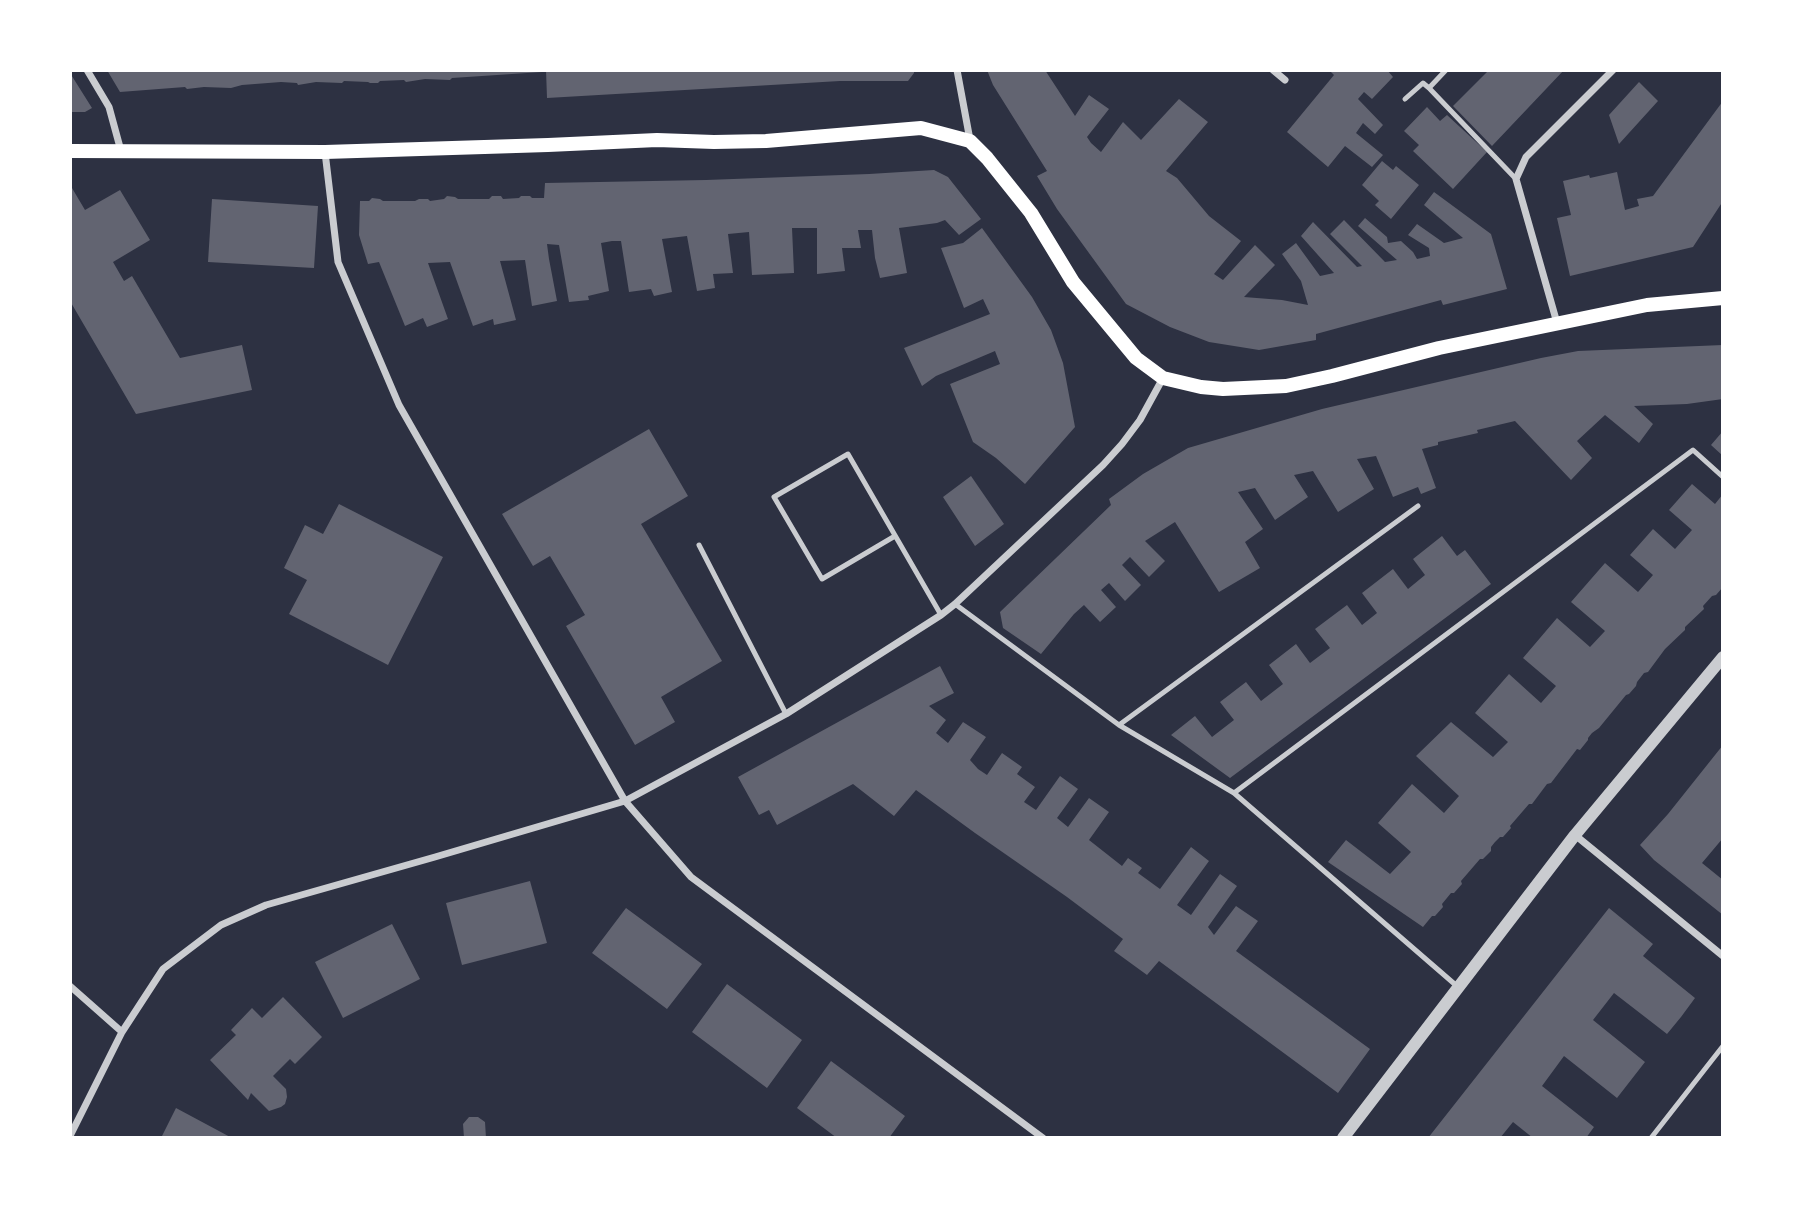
<!DOCTYPE html>
<html>
<head>
<meta charset="utf-8">
<style>
  body { margin:0 }
  #map { position:relative; width:1793px; height:1208px; overflow:hidden; background:#2d3142; font-family:"Public Sans",sans-serif }
  canvas { display:block }
  .frame { position:absolute; inset:0; border:72px solid #fff; pointer-events:none }
</style>
</head>
<body>
<div id="map">
<canvas width="1793" height="1208"></canvas>
<div class="frame"></div>
</div>
<script>
const c = document.querySelector('canvas').getContext('2d');
c.lineJoin = 'round';
function fillPath(path, color) { c.fillStyle = color; c.fill(path, 'evenodd'); }
const shape = rows => new Path2D(rows.map(r => 'M' + r).join(''));
function stroke(path, color, width, dash) { c.strokeStyle = color; c.lineWidth = width; c.lineCap = dash ? 'butt' : 'round'; c.setLineDash(dash || []); c.stroke(path); }
fillPath(shape([
  [107,70,542,70,542,72,452,78,450,80,425,79,406,82,404,80,380,81,378,83,370,83,368,82,344,81,342,83,316,82,298,85,297,83,281,82,242,85,231,88,204,87,187,89,185,87,120,92],
  [546,70,914,70,914,73,908,81,840,81,547,98],
  [987,70,1045,70,1075,116,1089,95,1109,109,1087,137,1091,143,1101,152,1123,122,1141,140,1179,99,1208,122,1166,171,1177,178,1209,216,1241,241,1214,274,1223,280,1255,245,1275,265,1244,297,1282,300,1308,305,1301,281,1282,254,1296,243,1320,276,1334,273,1301,236,1313,222,1357,267,1362,266,1330,234,1344,220,1385,262,1397,260,1358,226,1365,218,1387,237,1388,243,1401,241,1413,252,1417,259,1430,256,1429,248,1408,235,1417,224,1444,243,1463,238,1424,205,1434,192,1491,234,1507,289,1443,305,1441,300,1316,334,1316,340,1259,350,1209,342,1170,327,1126,304,1057,209,1037,176,1047,171,993,85],
  [1329,70,1387,70,1393,77,1372,99,1364,92,1358,99,1383,125,1375,134,1363,123,1356,133,1383,155,1372,167,1345,146,1328,167,1287,132,1334,75],
  [1489,70,1564,70,1492,146,1453,106],
  [70,73,92,108,85,112,70,112],
  [1639,82,1658,101,1619,144,1609,115],
  [1723,101,1723,201,1693,247,1570,276,1557,218,1571,215,1563,181,1589,175,1590,178,1617,172,1625,210,1639,206,1637,199,1653,196],
  [1427,107,1440,121,1447,115,1487,152,1453,189,1413,151,1419,145,1404,131],
  [1382,161,1393,170,1396,166,1419,185,1391,219,1375,205,1379,201,1362,185],
  [934,170,948,177,981,219,959,235,945,220,937,223,899,228,907,273,880,278,875,258,872,230,858,230,861,248,842,248,845,271,817,274,817,228,792,228,794,273,752,275,749,232,728,234,733,273,713,274,715,288,697,291,687,236,662,239,672,292,654,296,651,289,629,292,621,241,612,241,601,243,609,291,588,296,589,300,569,302,559,245,547,244,549,259,557,301,532,306,525,260,500,261,516,320,494,325,493,319,473,326,450,262,428,263,448,319,427,327,423,318,405,326,379,262,368,264,359,235,360,201,369,201,372,198,380,199,383,201,415,201,419,199,428,199,430,201,444,199,447,196,455,197,458,199,489,199,492,196,501,196,503,199,519,198,521,196,530,196,532,198,544,198,545,183,706,180,869,174],
  [72,188,85,210,120,190,150,240,113,262,124,281,132,276,180,358,242,345,252,390,136,414,70,301,70,190],
  [212,199,318,206,314,268,208,262],
  [982,228,1032,297,1051,330,1063,363,1075,427,1025,484,996,458,973,442,950,384,1000,364,995,351,936,376,922,386,904,348,990,314,983,299,964,308,941,248,963,243],
  [1723,345,1723,399,1687,404,1634,406,1653,424,1639,443,1605,415,1577,441,1592,458,1571,480,1515,421,1477,430,1478,433,1438,442,1438,445,1422,449,1436,488,1421,494,1418,487,1393,497,1376,456,1357,459,1374,489,1338,512,1313,471,1294,475,1308,497,1275,520,1255,488,1238,492,1263,529,1245,542,1260,568,1219,592,1175,522,1145,541,1165,561,1149,577,1130,557,1122,565,1141,585,1125,601,1109,583,1101,590,1116,607,1100,622,1084,605,1074,614,1041,654,1003,628,1000,612,1111,505,1109,499,1143,474,1188,448,1322,409,1541,358,1578,351],
  [649,429,688,496,641,524,722,661,661,697,675,722,635,745,566,626,585,615,550,556,533,566,502,514],
  [1723,431,1723,456,1711,445],
  [971,476,1004,524,975,546,943,497],
  [1692,484,1715,504,1723,494,1723,587,1716,595,1712,596,1703,606,1704,609,1685,627,1685,630,1665,649,1648,672,1644,673,1637,682,1636,686,1629,694,1626,695,1599,728,1592,733,1588,738,1588,740,1580,750,1577,749,1551,783,1547,784,1532,804,1529,804,1510,826,1511,828,1503,837,1500,837,1495,842,1491,847,1491,851,1483,859,1480,859,1461,881,1462,884,1454,893,1451,893,1442,904,1443,907,1435,916,1432,916,1423,927,1328,862,1346,840,1390,874,1411,852,1378,823,1412,784,1444,813,1459,796,1416,756,1451,722,1493,757,1508,742,1475,713,1509,674,1541,703,1556,686,1523,658,1557,618,1590,647,1605,631,1571,602,1605,563,1638,592,1653,575,1630,555,1653,529,1675,549,1692,530,1669,510],
  [339,504,443,557,388,665,289,614,307,580,284,568,305,525,323,534],
  [1442,536,1457,556,1465,550,1491,584,1230,778,1171,735,1195,716,1212,737,1234,720,1220,702,1246,682,1261,701,1283,684,1269,665,1296,644,1310,663,1330,648,1315,629,1347,605,1362,625,1377,613,1362,593,1393,569,1408,589,1425,575,1413,559],
  [940,666,954,693,929,706,946,720,936,733,948,743,963,722,986,737,970,760,978,769,987,775,1002,753,1022,767,1017,774,1035,787,1024,802,1036,810,1060,776,1078,789,1057,818,1068,827,1089,798,1109,812,1089,840,1122,866,1128,858,1142,868,1138,873,1160,889,1191,847,1209,861,1177,905,1191,915,1220,874,1237,886,1208,927,1214,935,1236,906,1258,921,1236,951,1370,1049,1338,1093,1159,961,1147,975,1114,951,1123,939,1067,897,975,833,916,790,894,816,853,784,777,825,769,810,759,815,738,777],
  [1723,745,1723,838,1702,863,1723,880,1723,915,1654,860,1640,845,1668,814],
  [530,881,547,943,462,965,446,903],
  [626,908,702,964,667,1009,592,953],
  [1609,908,1653,944,1643,956,1695,998,1681,1017,1667,1034,1614,993,1593,1020,1645,1062,1617,1098,1564,1056,1542,1086,1594,1127,1586,1138,1533,1138,1513,1122,1500,1138,1428,1138],
  [392,924,420,979,343,1018,315,962],
  [727,984,802,1040,767,1088,692,1032],
  [283,997,322,1037,295,1064,290,1059,273,1076,286,1089,287,1097,285,1104,281,1107,269,1111,251,1093,248,1100,210,1060,236,1035,231,1030,252,1008,262,1018],
  [831,1061,905,1116,889,1138,837,1138,797,1108],
  [176,1108,232,1138,161,1138],
  [469,1117,478,1117,485,1122,486,1138,464,1138,463,1124]
]), '#626471');
stroke(shape([
  [1446,70,1429,88,1516,179],
  [1405,99,1423,83,1429,88],
  [895,536,822,579,774,497,848,454,941,615],
  [699,545,786,714],
  [955,604,1119,725,1234,793,1458,987],
  [1119,725,1418,506],
  [1234,793,1693,450,1723,477],
  [1651,1138,1723,1046]
]), '#caccd0', 5);
stroke(shape([
  [87,70,109,107,121,151],
  [957,70,970,140],
  [1273,70,1285,80],
  [325,152,338,262,399,405,625,801,691,877,1043,1138],
  [1557,323,1516,179,1526,157,1613,70],
  [1575,835,1723,956],
  [70,986,122,1032],
  [70,1136,122,1032,163,969,221,925,266,905,435,857,625,801,786,714,941,615,955,604,1103,465,1122,444,1140,420,1163,378]
]), '#caccd0', 7);
stroke(shape([
  [1343,1138,1575,835,1723,657]
]), '#caccd0', 12);
stroke(shape([
  [70,151,325,152,548,145,657,140,714,142,766,141,921,128,970,141,987,158,1031,213,1073,282,1136,358,1163,378,1201,387,1223,389,1286,386,1332,376,1439,348,1647,305,1723,298]
]), '#fff', 14);
</script>
</body>
</html>
